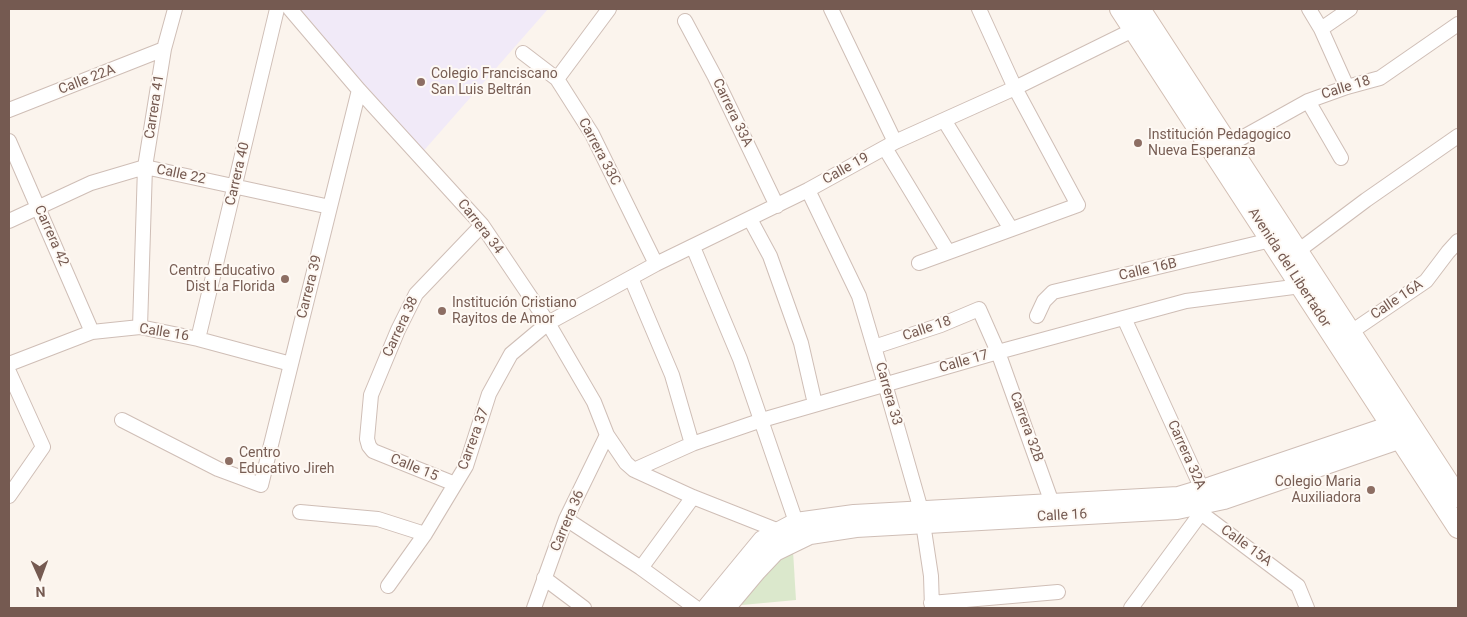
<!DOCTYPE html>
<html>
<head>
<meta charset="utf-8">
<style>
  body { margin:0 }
  #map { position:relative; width:1467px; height:617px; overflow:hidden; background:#fbf4ed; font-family:Roboto,sans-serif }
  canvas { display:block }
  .frame { position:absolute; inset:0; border:10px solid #755a51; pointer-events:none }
  .north { position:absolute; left:15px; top:552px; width:50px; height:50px; -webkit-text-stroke:4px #fef9f4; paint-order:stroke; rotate:178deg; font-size:14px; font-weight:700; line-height:20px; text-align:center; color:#755a51 }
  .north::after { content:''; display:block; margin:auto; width:18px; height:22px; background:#755a51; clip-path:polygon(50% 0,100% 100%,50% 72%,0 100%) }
</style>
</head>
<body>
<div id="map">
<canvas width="1467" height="617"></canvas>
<div class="frame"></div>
<div class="north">N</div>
</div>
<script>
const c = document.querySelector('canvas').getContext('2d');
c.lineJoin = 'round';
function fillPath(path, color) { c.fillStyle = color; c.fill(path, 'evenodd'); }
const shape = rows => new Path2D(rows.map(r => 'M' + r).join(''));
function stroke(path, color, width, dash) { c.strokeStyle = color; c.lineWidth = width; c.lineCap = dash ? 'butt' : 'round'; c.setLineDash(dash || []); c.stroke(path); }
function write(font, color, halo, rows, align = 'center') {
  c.font = font + ' Roboto,sans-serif'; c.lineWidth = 4; c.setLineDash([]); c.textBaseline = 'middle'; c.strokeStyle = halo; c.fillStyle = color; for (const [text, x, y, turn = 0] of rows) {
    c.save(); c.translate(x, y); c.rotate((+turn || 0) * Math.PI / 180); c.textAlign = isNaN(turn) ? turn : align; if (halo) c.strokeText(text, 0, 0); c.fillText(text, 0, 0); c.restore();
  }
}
fillPath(shape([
  [295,9,548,9,420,155]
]), '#f1eaf8');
fillPath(shape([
  [793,551,796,600,742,605,743,595,776,559]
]), '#dbe8cc');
const minor = shape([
  [290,9,359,90,482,225,548,323,594,402,607,435,626,463,634,470,693,497,779,531],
  [831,9,895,142],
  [1309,9,1321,29,1347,87],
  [685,21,715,77,777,206],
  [1321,29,1350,9],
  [523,53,557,79,592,134,656,264],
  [557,79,609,9],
  [1308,101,1341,158],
  [9,110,164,49],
  [944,120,1011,229],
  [9,141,92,332],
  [1229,145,1308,101,1347,87,1380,78,1458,24],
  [885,148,948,252],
  [808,190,859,296,885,384,921,510,931,576,932,608],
  [750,219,770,256,801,343,815,404],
  [9,221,91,183,145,167,330,207],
  [693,247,740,359,796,522],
  [1298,251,1366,200,1458,136],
  [919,263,1078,205,1015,88,979,9],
  [631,278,672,375,692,444],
  [1037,316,1044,301,1053,292,1271,240],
  [1124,318,1202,489,1206,503,1201,513,1131,608],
  [140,327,145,167,164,49,175,9],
  [1351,332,1426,281,1448,252,1458,241],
  [198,339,277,9],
  [874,347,941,325,979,309,998,352,1052,503],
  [9,364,92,332,140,327,198,339,291,364],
  [9,372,43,447,9,496],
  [122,420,218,469,261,485,359,90],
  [634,470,692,444,762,420,998,352,1186,301,1301,286],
  [455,484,373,451,369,446,367,439,371,395,398,330,416,294,482,225],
  [300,512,378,519,425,534],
  [1201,513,1298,586,1307,608],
  [566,519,641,568,696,608],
  [641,568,693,497],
  [544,578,584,608],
  [388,586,425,534,466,466,489,394,511,354,548,323,656,264,808,190,895,142,1015,88,1141,26],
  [931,603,1058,592],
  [534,608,566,519,607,435]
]);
const tertiary = shape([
  [706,608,762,540,796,522,854,514,1178,496,1211,486,1403,421],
  [726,608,757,571,775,552,810,535,856,528,1177,510,1224,500,1413,435]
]);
const secondary = shape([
  [1120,9,1458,528],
  [1140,9,1458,497]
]);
stroke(minor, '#cfbeb6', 16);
stroke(tertiary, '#cfbeb6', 20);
stroke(secondary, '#d2beb3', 22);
stroke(minor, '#fff', 14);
stroke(tertiary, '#fff', 18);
stroke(secondary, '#fff', 20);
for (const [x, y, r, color] of [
  [421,82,5,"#8d6e63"],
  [1138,143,5,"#8d6e63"],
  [285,279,5,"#8d6e63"],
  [442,311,5,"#8d6e63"],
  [229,461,5,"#8d6e63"],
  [1371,490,5,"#8d6e63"]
]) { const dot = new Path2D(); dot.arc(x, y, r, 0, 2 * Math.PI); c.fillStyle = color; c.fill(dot); stroke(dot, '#fef9f4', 2); }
write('14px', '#785e54', '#fef9f4', [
  ["Colegio Franciscano",431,74],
  ["San Luis Beltrán",431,90],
  ["Institución Pedagogico",1148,135],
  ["Nueva Esperanza",1148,151],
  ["Centro Educativo",275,271,"right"],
  ["Dist La Florida",275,287,"right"],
  ["Institución Cristiano",452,303],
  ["Rayitos de Amor",452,319],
  ["Centro",239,453],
  ["Educativo Jireh",239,469],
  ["Colegio Maria",1361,482,"right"],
  ["Auxiliadora",1361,498,"right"]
], 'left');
write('14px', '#755a51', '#fef9f4', [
  ["Calle 22A",87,80,-21],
  ["Calle 18",1346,88,-17],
  ["Carrera 41",155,107,-81],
  ["Carrera 33A",732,113,64],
  ["Carrera 33C",599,152,62],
  ["Calle 19",846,169,-29],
  ["Carrera 40",238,174,-77],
  ["Calle 22",181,175,12],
  ["Carrera 34",480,227,52],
  ["Carrera 42",51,236,66],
  ["Avenida del Libertador",1289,268,57],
  ["Calle 16B",1148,270,-13],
  ["Carrera 39",310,287,-76],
  ["Calle 16A",1397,300,-34],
  ["Carrera 38",401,327,-65],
  ["Calle 18",927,329,-19],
  ["Calle 16",164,333,9],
  ["Calle 17",964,362,-16],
  ["Carrera 33",888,394,74],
  ["Carrera 32B",1026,427,70],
  ["Carrera 37",474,439,-70],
  ["Carrera 32A",1186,455,66],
  ["Calle 15",414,468,22],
  ["Calle 16",1062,516,-3],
  ["Carrera 36",568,521,-67],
  ["Calle 15A",1246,546,36]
]);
</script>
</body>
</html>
